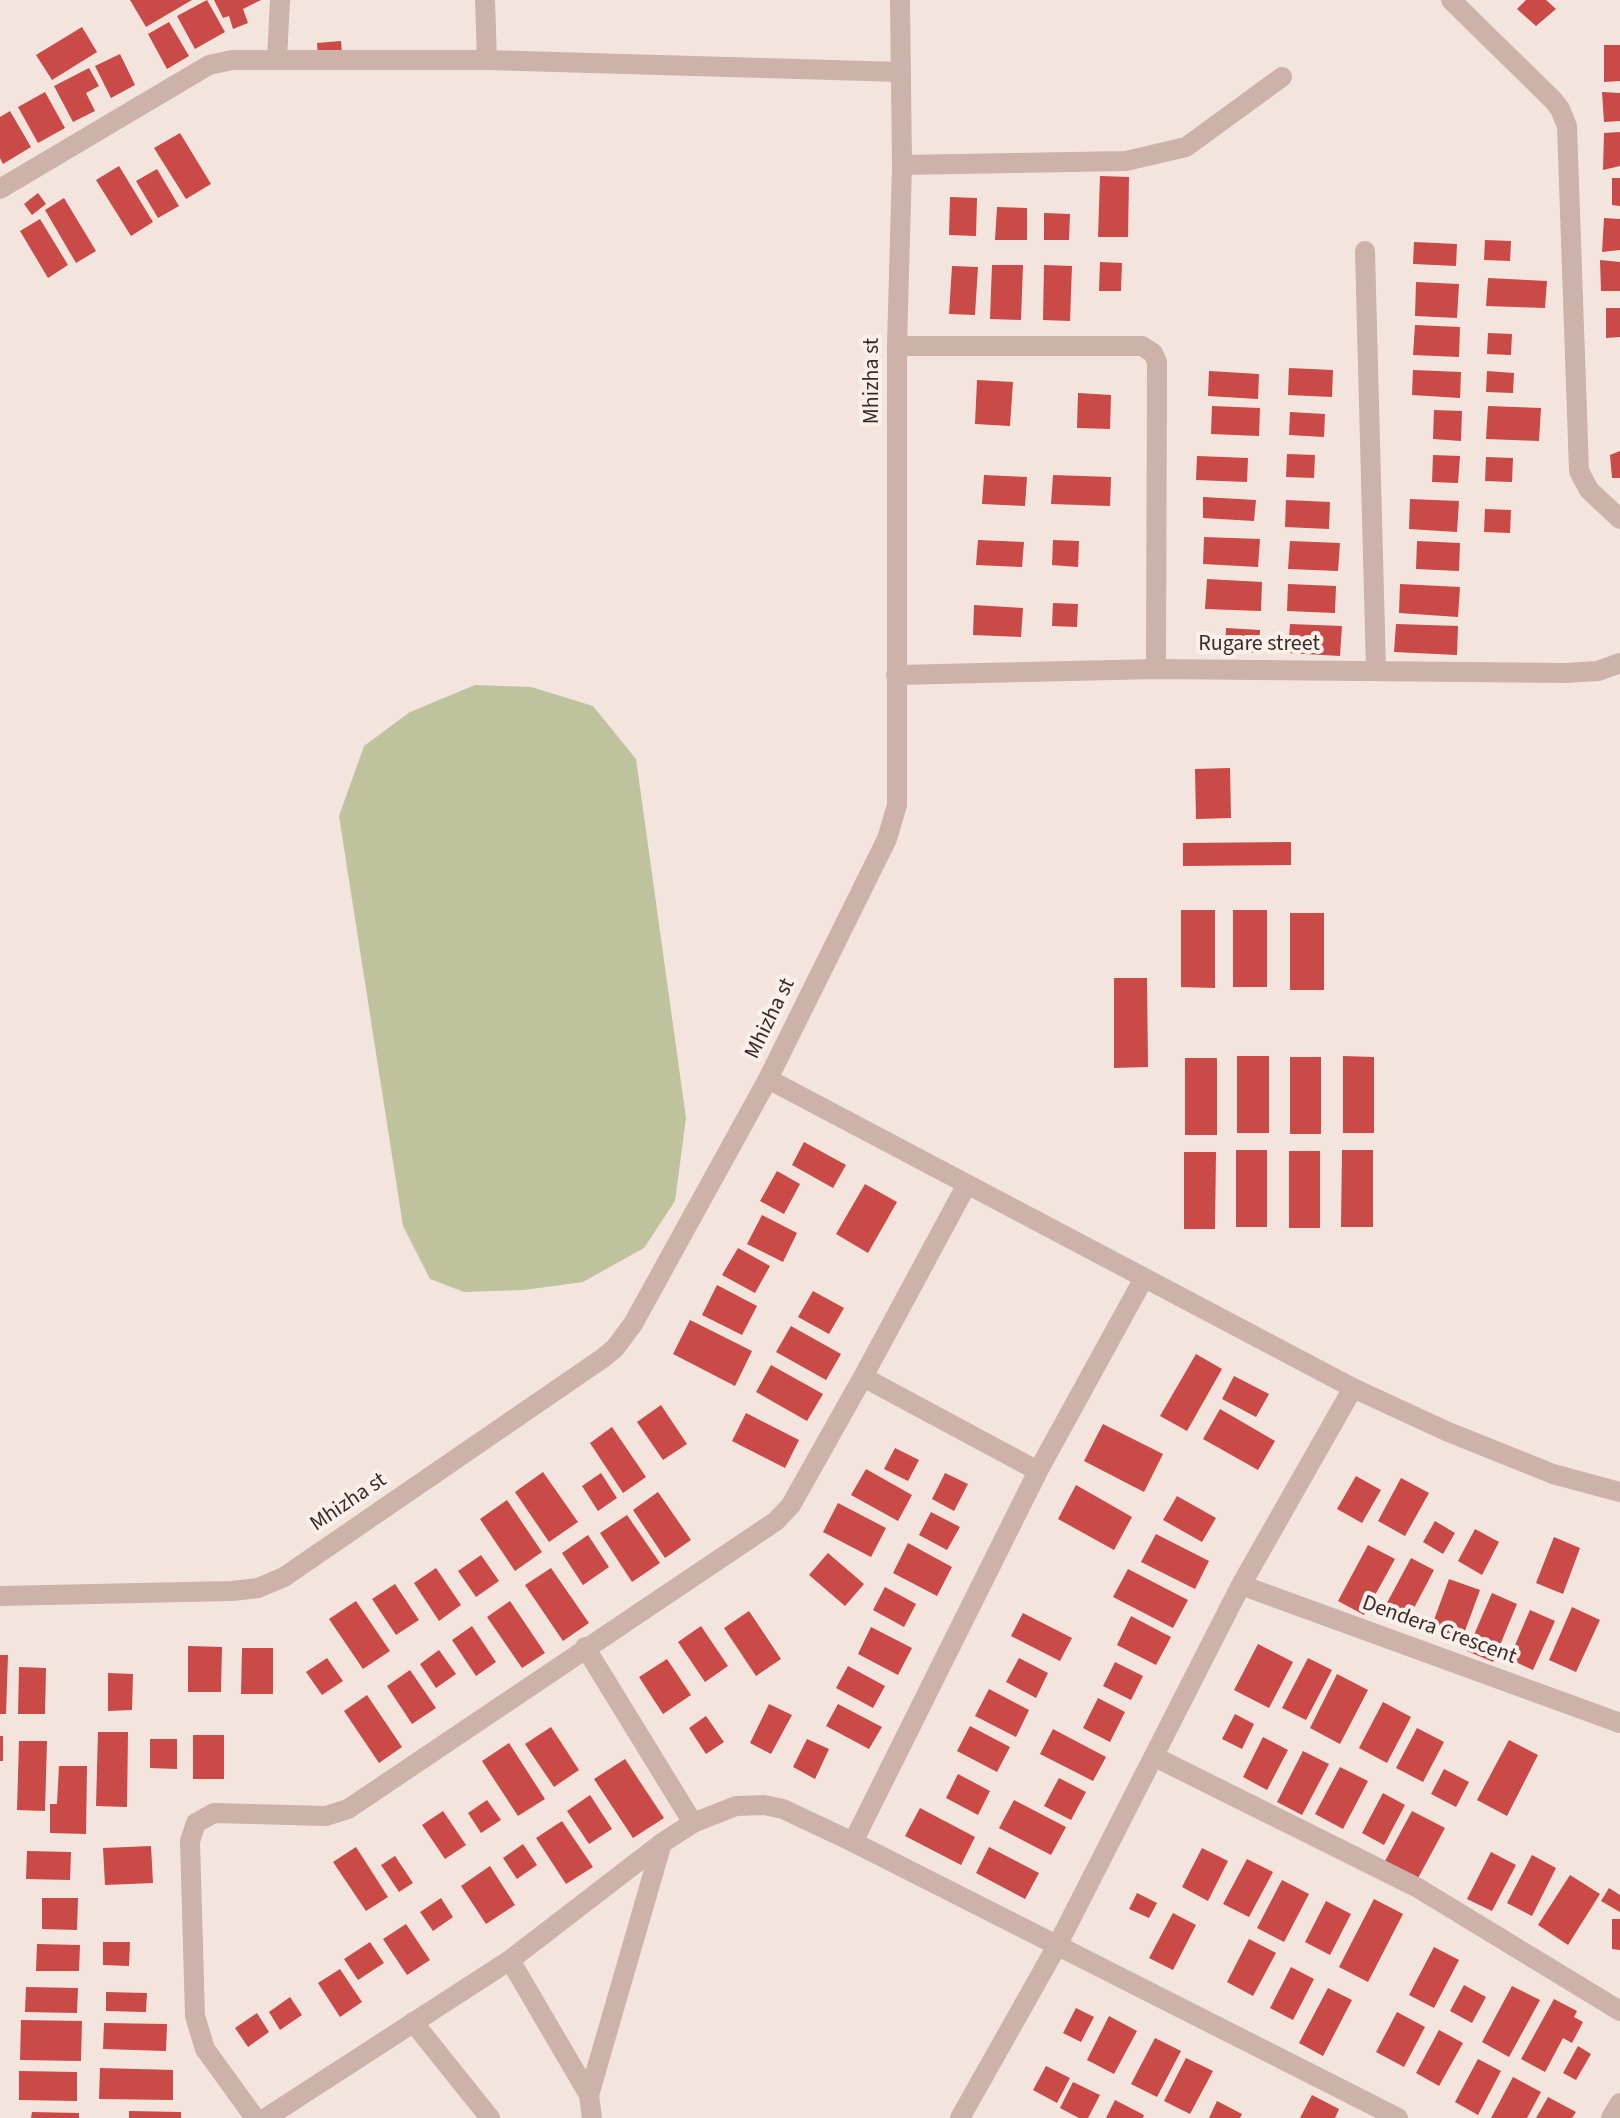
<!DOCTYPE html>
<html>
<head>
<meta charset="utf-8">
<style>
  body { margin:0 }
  canvas { display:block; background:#f3e5de }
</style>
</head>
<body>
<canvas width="1620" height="2118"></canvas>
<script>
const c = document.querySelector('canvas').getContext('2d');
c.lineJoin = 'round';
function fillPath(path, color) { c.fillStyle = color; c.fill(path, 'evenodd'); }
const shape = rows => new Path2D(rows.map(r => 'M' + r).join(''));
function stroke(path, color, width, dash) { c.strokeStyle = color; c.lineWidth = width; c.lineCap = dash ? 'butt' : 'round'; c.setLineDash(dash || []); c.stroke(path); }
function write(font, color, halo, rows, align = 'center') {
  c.font = font + ' "Source Sans 3",sans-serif'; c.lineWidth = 8; c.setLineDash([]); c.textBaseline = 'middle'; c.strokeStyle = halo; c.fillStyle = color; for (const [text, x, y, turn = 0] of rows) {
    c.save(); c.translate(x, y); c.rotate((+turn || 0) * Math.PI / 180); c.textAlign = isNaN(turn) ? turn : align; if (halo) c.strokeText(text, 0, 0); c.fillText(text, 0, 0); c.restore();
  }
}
fillPath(shape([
  [475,685,531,687,593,706,636,759,686,1118,675,1201,644,1248,583,1282,524,1290,464,1292,430,1279,403,1226,339,816,364,746,410,712]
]), '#bec39d');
fillPath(shape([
  [130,0,192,0,146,27],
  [207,0,225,32,195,49,177,16],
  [214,0,261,0,243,9,248,23,233,29,229,16,223,18],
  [1526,0,1546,0,1556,9,1536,26,1517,9],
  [169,22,189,56,167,69,148,34],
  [82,27,97,52,52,80,36,55],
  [341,41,342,53,318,55,317,43],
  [1604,45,1620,45,1620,81,1604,82],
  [120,54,135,85,111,98,95,66],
  [89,68,99,86,86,93,95,111,73,122,54,86],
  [45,92,65,128,38,143,18,107],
  [1602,92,1620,93,1620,121,1604,122],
  [10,111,31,147,3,164,0,158,0,117],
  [1620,132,1620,166,1603,170,1604,133],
  [180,133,211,184,186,199,154,148],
  [119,166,153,222,131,236,96,180],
  [157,169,179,206,158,218,136,181],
  [1100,176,1129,177,1128,237,1098,237],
  [1612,178,1620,178,1620,206,1612,205],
  [38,193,46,204,32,215,24,204],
  [950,197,977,198,976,236,949,235],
  [64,198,96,251,76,263,45,210],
  [997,207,1027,208,1027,240,995,240],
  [1044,213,1070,214,1069,240,1044,240],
  [1604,218,1620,219,1620,250,1602,252],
  [40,219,68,265,48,278,20,231],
  [1485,240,1511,241,1510,261,1484,260],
  [1414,242,1457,244,1456,266,1413,264],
  [1600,260,1620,262,1620,291,1601,291],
  [1100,262,1122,263,1121,291,1099,291],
  [992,265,1023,265,1021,320,990,319],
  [1044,265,1072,266,1070,321,1043,320],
  [952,266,978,267,975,315,949,314],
  [1488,278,1547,281,1545,308,1486,306],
  [1416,282,1459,284,1457,318,1415,316],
  [1606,308,1620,308,1620,337,1606,338],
  [1415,325,1460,327,1459,357,1413,355],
  [1488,333,1512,334,1511,355,1487,354],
  [1289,368,1333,370,1332,397,1288,395],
  [1413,370,1461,372,1460,398,1412,395],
  [1209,371,1259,374,1258,399,1208,396],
  [1487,371,1514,373,1513,393,1486,392],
  [977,380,1013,382,1010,426,975,424],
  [1078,393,1111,395,1110,429,1077,428],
  [1212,406,1260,408,1259,436,1211,434],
  [1488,406,1541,408,1539,441,1486,439],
  [1434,410,1462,411,1461,441,1433,439],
  [1290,412,1325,414,1324,437,1289,435],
  [1620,451,1620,478,1612,478,1610,455],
  [1287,454,1315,455,1314,478,1286,477],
  [1433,455,1460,456,1458,483,1432,482],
  [1197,456,1248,458,1247,482,1196,480],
  [1486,457,1513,458,1512,482,1485,481],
  [984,475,1027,477,1025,506,982,504],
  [1053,475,1111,477,1110,506,1051,504],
  [1203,497,1256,500,1254,521,1203,518],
  [1410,499,1459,501,1457,532,1409,529],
  [1286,500,1330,502,1329,529,1285,527],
  [1485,509,1511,510,1510,533,1484,532],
  [1204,537,1260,539,1258,567,1203,564],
  [978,540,1024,542,1022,567,976,565],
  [1053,540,1079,541,1078,567,1052,565],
  [1290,541,1340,543,1338,571,1288,569],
  [1417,541,1460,543,1459,571,1416,569],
  [1207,579,1262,582,1261,611,1205,609],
  [1288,584,1336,586,1335,613,1287,611],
  [1400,584,1460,587,1458,617,1399,613],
  [1053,603,1078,604,1077,627,1052,626],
  [974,605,1023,608,1021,637,973,635],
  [1290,624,1342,626,1340,656,1288,653],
  [1396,624,1458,626,1457,655,1394,652],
  [1226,628,1260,630,1259,653,1225,652],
  [1230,768,1231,818,1196,819,1195,769],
  [1291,842,1291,865,1183,866,1183,843],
  [1181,910,1215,910,1215,988,1181,987],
  [1233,910,1267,910,1267,987,1233,987],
  [1290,913,1324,913,1324,990,1290,990],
  [1114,978,1147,978,1148,1067,1114,1068],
  [1237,1056,1269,1056,1269,1133,1237,1133],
  [1343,1056,1374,1057,1374,1133,1343,1133],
  [1290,1057,1321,1057,1321,1134,1290,1134],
  [1185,1058,1217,1058,1217,1135,1185,1135],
  [804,1142,846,1165,833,1188,792,1165],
  [1236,1150,1267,1150,1267,1227,1236,1227],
  [1342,1150,1373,1150,1373,1227,1341,1227],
  [1289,1151,1320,1151,1320,1228,1289,1228],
  [1184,1152,1216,1152,1215,1229,1184,1229],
  [777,1171,800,1184,784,1214,760,1201],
  [865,1184,897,1202,868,1253,836,1234],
  [762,1215,797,1233,783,1262,747,1244],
  [738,1248,770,1266,755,1293,722,1275],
  [717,1285,757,1306,742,1335,702,1315],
  [813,1291,844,1308,829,1334,798,1317],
  [690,1320,752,1351,735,1386,673,1354],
  [791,1326,841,1354,826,1380,776,1352],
  [1196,1354,1222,1369,1187,1431,1160,1416],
  [771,1365,823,1394,807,1421,756,1392],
  [1234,1376,1269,1394,1256,1417,1222,1399],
  [661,1405,687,1444,663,1460,637,1422],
  [1220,1409,1275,1441,1258,1470,1203,1439],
  [746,1413,799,1440,785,1468,732,1441],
  [1103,1424,1163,1454,1144,1492,1084,1461],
  [612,1427,646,1477,623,1493,590,1443],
  [895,1448,919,1460,908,1481,884,1469],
  [866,1469,912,1495,898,1521,851,1495],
  [543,1472,578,1522,549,1542,515,1492],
  [601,1473,617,1498,598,1511,582,1486],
  [945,1473,968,1484,954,1511,932,1499],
  [1356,1476,1381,1490,1362,1523,1337,1509],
  [1401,1478,1429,1493,1405,1536,1378,1521],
  [1076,1485,1132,1517,1114,1550,1058,1519],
  [658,1492,691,1540,665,1558,633,1510],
  [1177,1496,1216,1518,1202,1542,1163,1520],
  [507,1500,542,1552,515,1571,480,1519],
  [838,1503,886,1528,871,1557,823,1532],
  [931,1512,960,1527,947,1550,919,1535],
  [627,1515,660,1563,632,1582,600,1533],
  [1435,1521,1455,1533,1443,1554,1423,1542],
  [1475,1529,1499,1542,1482,1575,1458,1561],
  [1156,1534,1209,1561,1195,1589,1141,1562],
  [588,1535,609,1567,583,1585,562,1553],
  [1554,1537,1580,1548,1563,1594,1536,1583],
  [908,1543,952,1567,937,1596,893,1573],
  [1368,1545,1395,1559,1364,1615,1338,1601],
  [828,1553,864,1584,845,1606,809,1575],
  [481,1555,499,1581,476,1597,458,1571],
  [1411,1558,1434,1570,1404,1627,1381,1614],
  [436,1568,461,1605,439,1621,414,1583],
  [551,1568,589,1623,563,1641,525,1585],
  [1128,1569,1188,1600,1173,1628,1113,1597],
  [1449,1579,1480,1590,1462,1639,1431,1628],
  [395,1584,419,1620,396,1635,372,1599],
  [885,1587,916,1604,904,1627,873,1610],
  [1492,1593,1517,1604,1493,1662,1467,1651],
  [356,1601,390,1651,363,1669,329,1619],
  [510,1601,545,1653,522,1668,487,1617],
  [1572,1607,1600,1620,1576,1672,1549,1660],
  [1530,1610,1555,1621,1533,1670,1509,1659],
  [749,1611,781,1659,756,1676,724,1628],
  [1023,1613,1072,1638,1060,1661,1011,1636],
  [1131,1616,1171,1637,1156,1665,1117,1645],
  [472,1626,496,1662,476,1676,452,1640],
  [701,1626,728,1666,705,1682,678,1642],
  [871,1627,912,1648,898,1675,858,1654],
  [1258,1644,1293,1662,1269,1708,1234,1690],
  [188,1646,222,1647,221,1692,188,1692],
  [242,1648,273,1648,273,1694,241,1694],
  [439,1650,456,1674,436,1688,420,1664],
  [0,1655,8,1655,6,1714,0,1714],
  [327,1658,343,1681,322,1695,306,1672],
  [1019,1658,1048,1673,1036,1698,1006,1682],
  [1308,1658,1332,1670,1306,1720,1282,1708],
  [667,1659,691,1695,663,1714,639,1677],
  [1115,1662,1143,1676,1131,1700,1103,1686],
  [848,1666,885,1686,873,1708,836,1688],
  [19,1667,46,1668,45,1714,18,1714],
  [410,1670,436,1708,412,1724,387,1686],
  [108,1673,133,1674,132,1710,108,1711],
  [1337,1674,1368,1690,1340,1744,1310,1728],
  [989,1689,1029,1710,1016,1737,975,1716],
  [367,1695,402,1747,379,1763,344,1711],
  [1098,1698,1125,1712,1110,1742,1083,1728],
  [1383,1702,1411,1717,1387,1763,1359,1748],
  [769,1704,792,1715,771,1754,750,1743],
  [838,1704,882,1727,869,1749,826,1726],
  [1235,1714,1254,1724,1242,1749,1222,1739],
  [706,1716,724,1742,706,1754,689,1728],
  [970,1726,1010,1747,997,1772,957,1751],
  [551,1727,579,1770,554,1787,525,1744],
  [1417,1728,1444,1742,1423,1782,1396,1768],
  [1053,1729,1106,1757,1093,1781,1040,1754],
  [98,1732,128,1732,127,1807,96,1806],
  [193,1735,224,1735,224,1779,193,1779],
  [0,1736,3,1736,3,1761,0,1761],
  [1263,1737,1288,1750,1267,1790,1243,1777],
  [150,1739,177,1739,177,1769,150,1768],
  [807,1739,829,1749,815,1779,793,1767],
  [1509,1740,1538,1755,1507,1816,1477,1800],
  [19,1741,47,1741,45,1811,17,1810],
  [509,1743,545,1799,518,1816,482,1761],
  [1303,1751,1329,1764,1302,1815,1277,1802],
  [625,1759,664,1818,633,1838,594,1779],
  [59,1766,87,1766,86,1834,50,1833,50,1804,57,1804],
  [1340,1767,1368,1781,1343,1829,1315,1814],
  [1444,1769,1469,1782,1456,1807,1431,1794],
  [958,1774,990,1791,978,1815,946,1798],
  [1059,1778,1086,1792,1071,1820,1044,1806],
  [1383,1793,1405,1805,1384,1845,1362,1833],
  [590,1795,612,1829,589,1844,567,1811],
  [487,1800,501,1820,481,1833,468,1813],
  [1014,1800,1066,1827,1051,1855,999,1828],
  [920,1808,975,1837,961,1865,905,1836],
  [443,1811,466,1845,445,1859,422,1825],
  [1412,1811,1445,1828,1417,1880,1384,1863],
  [562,1821,593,1867,566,1884,536,1838],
  [523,1844,537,1865,517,1879,503,1858],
  [151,1846,153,1883,105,1885,103,1848],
  [356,1847,388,1897,366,1911,333,1862],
  [989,1847,1039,1873,1025,1899,976,1873],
  [1202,1848,1228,1861,1208,1901,1182,1887],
  [27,1851,71,1852,70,1880,26,1879],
  [1491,1852,1516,1865,1492,1911,1467,1899],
  [1532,1855,1556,1868,1532,1916,1507,1903],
  [395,1856,413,1883,399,1892,381,1865],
  [1247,1859,1273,1872,1249,1917,1223,1904],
  [490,1866,515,1905,486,1924,461,1886],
  [1570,1875,1600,1894,1568,1945,1538,1925],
  [1282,1880,1309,1894,1284,1942,1257,1928],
  [1609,1888,1620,1895,1620,1912,1601,1901],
  [1137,1893,1157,1903,1149,1918,1129,1909],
  [42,1898,78,1898,77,1930,42,1929],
  [441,1898,453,1917,433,1931,420,1912],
  [1374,1899,1403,1914,1368,1982,1339,1967],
  [1326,1901,1351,1914,1330,1955,1305,1942],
  [1173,1913,1196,1925,1173,1970,1149,1958],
  [1612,1919,1620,1919,1620,1950,1612,1949],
  [406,1924,430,1960,407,1975,383,1939],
  [1249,1939,1276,1953,1253,1996,1227,1982],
  [103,1942,130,1942,129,1966,103,1965],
  [370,1942,384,1963,358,1980,344,1959],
  [37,1944,80,1945,79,1971,36,1971],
  [1434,1947,1459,1960,1434,2008,1409,1995],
  [1291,1967,1314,1979,1293,2020,1270,2008],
  [340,1969,362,2002,340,2017,318,1983],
  [1464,1985,1486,1997,1472,2023,1450,2011],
  [1512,1986,1540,2000,1509,2057,1482,2042],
  [26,1987,78,1988,77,2013,25,2012],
  [1328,1988,1352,2000,1323,2056,1299,2043],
  [106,1992,147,1993,146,2012,106,2011],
  [290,1997,302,2015,280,2030,269,2012],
  [1554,1999,1577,2011,1574,2017,1583,2022,1572,2043,1563,2038,1545,2072,1521,2059],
  [1076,2008,1094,2017,1081,2042,1063,2033],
  [1397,2012,1425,2027,1404,2067,1376,2052],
  [257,2013,269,2032,248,2047,235,2028],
  [1109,2016,1137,2031,1114,2074,1087,2060],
  [21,2020,82,2021,81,2061,20,2060],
  [104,2023,167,2024,166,2051,103,2049],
  [1439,2030,1463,2043,1439,2086,1416,2073],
  [1155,2038,1181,2051,1157,2097,1131,2084],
  [1578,2046,1591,2054,1576,2080,1563,2073],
  [1186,2058,1213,2071,1190,2114,1164,2101],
  [1478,2059,1501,2071,1478,2115,1455,2102],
  [1046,2066,1070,2078,1057,2103,1033,2090],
  [100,2068,173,2070,173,2100,99,2099],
  [19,2071,77,2072,77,2101,19,2100],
  [1513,2077,1541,2092,1527,2118,1491,2118],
  [1073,2082,1100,2095,1088,2118,1079,2118,1060,2108],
  [1312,2095,1339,2109,1335,2118,1300,2118],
  [1548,2097,1576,2112,1572,2118,1536,2118],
  [1115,2100,1144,2115,1143,2118,1106,2118],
  [1217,2101,1242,2114,1240,2118,1209,2118],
  [129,2111,181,2112,181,2118,129,2118],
  [32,2112,79,2113,79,2118,31,2118]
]), '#c94a46');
stroke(shape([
  [485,0,487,60],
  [1451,0,1553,100,1560,109,1567,126,1579,471,1589,490,1620,519],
  [277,59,280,0],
  [902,165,1126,161,1186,147,1282,77],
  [0,189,209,65,232,60,487,60,901,72],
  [1365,251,1376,670],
  [897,346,1142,346,1153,353,1157,362,1156,669],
  [768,1079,1353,1388,1446,1431,1553,1474,1620,1492],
  [863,1377,966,1186],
  [1038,1471,1144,1278],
  [1241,1585,1620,1723],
  [585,1647,693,1823],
  [1155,1757,1418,1888,1620,2011],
  [510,1960,589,2095,592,2118],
  [413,2022,490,2118],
  [589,2095,662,1843],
  [255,2118,205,2049,195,2016,190,1841,196,1823,214,1813,326,1816,348,1809,776,1521,791,1505,863,1377,1038,1471,853,1842],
  [266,2118,510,1960,662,1843,693,1823,736,1806,764,1805,783,1809,853,1842,1398,2118],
  [960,2118,1058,1944,1241,1585,1353,1388],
  [1611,2118,1620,2103]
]), '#ccb2a9', 20);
stroke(shape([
  [896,675,1156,669,1565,673,1598,671,1620,663],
  [0,1596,232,1591,258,1588,284,1577,603,1358,615,1348,633,1324,768,1079,887,839,897,805,897,346,902,165,900,0]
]), '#ccb2a9', 20);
write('22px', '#392b29', '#faf0eb', [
  ["Mhizha st",873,381,-90],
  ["Rugare street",1259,645],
  ["Mhizha st",771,1019,-64],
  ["Mhizha st",349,1503,-34],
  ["Dendera Crescent",1439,1631,20]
]);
</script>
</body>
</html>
